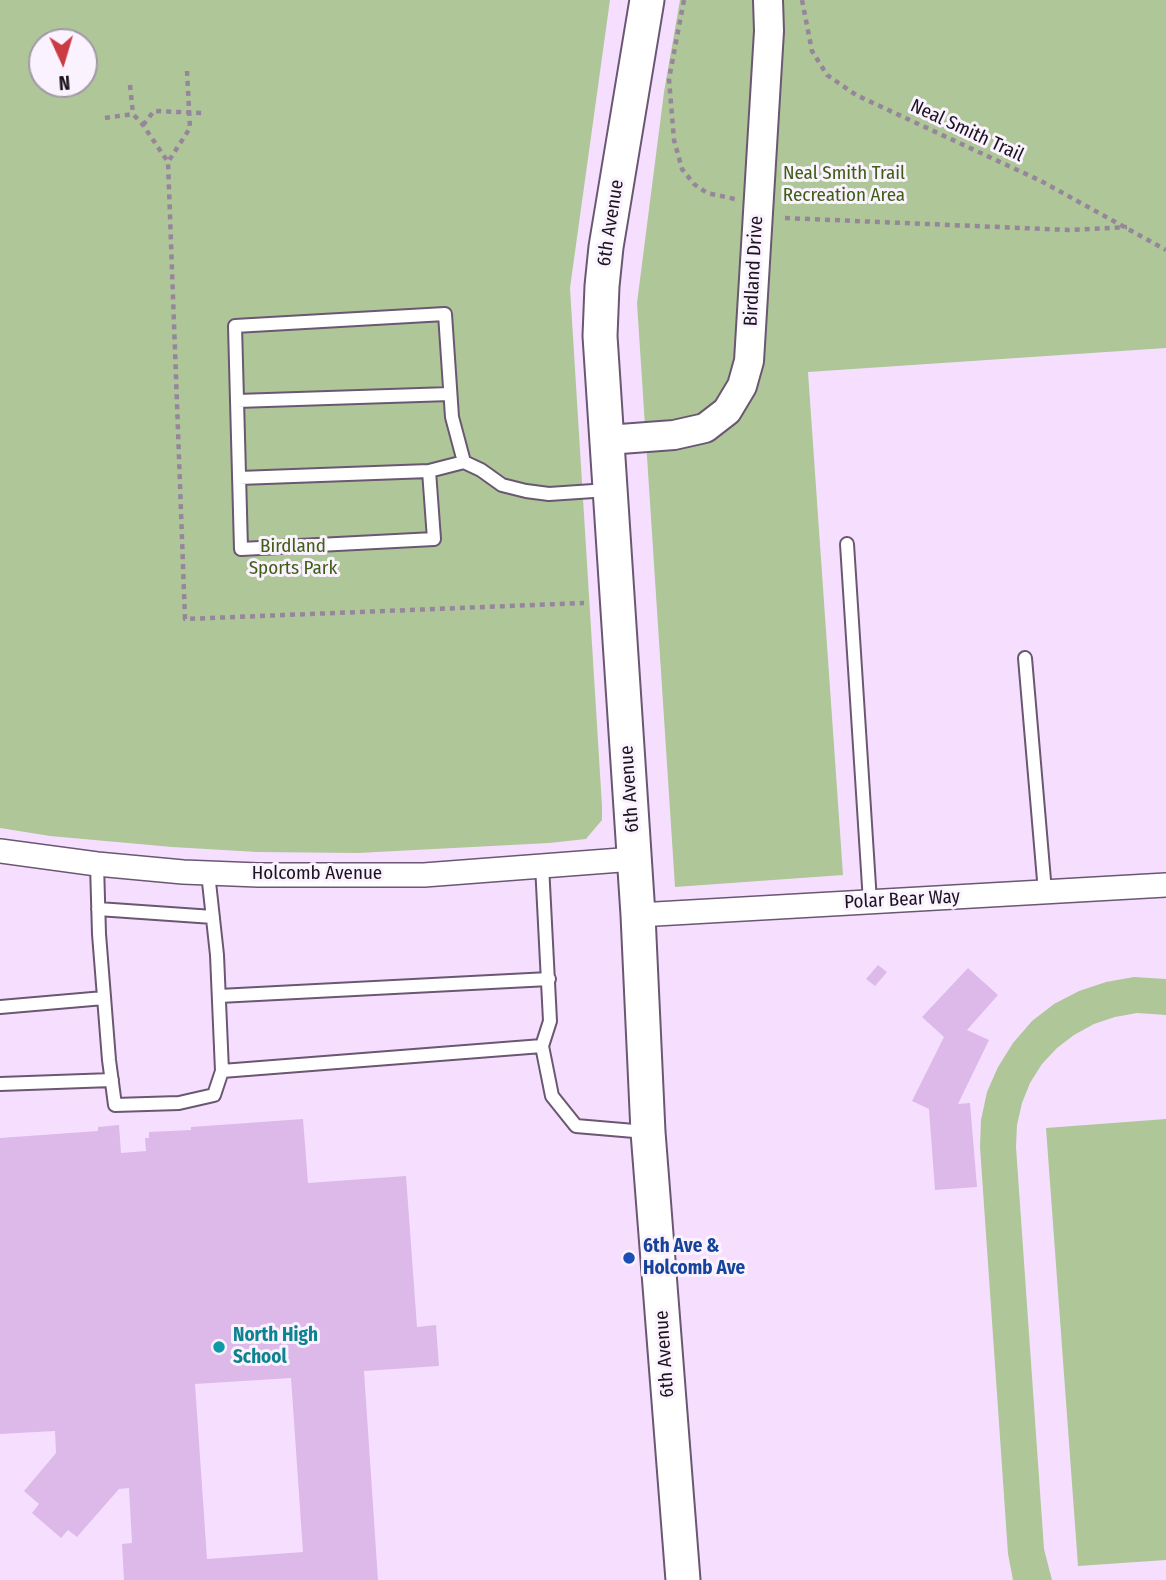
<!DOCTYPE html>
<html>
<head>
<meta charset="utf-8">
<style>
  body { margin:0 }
  #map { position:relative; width:1166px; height:1580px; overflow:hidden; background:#f6dffe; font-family:"Fira Sans Condensed",sans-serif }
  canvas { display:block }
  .north { position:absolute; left:28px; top:28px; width:70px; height:70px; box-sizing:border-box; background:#fbf2ff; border:2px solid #a199a5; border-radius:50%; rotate:176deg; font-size:19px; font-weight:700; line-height:28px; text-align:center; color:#1b141e }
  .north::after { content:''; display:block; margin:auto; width:24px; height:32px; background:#ca3b43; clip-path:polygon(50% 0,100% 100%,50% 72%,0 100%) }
</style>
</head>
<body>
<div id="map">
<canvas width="1166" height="1580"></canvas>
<div class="north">N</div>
</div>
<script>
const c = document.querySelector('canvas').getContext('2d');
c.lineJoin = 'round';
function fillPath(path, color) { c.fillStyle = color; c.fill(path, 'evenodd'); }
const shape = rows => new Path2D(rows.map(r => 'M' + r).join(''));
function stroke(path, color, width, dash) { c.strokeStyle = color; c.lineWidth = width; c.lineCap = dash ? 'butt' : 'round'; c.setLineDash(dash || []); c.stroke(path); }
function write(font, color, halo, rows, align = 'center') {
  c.font = font + ' "Fira Sans Condensed",sans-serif'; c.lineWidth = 6; c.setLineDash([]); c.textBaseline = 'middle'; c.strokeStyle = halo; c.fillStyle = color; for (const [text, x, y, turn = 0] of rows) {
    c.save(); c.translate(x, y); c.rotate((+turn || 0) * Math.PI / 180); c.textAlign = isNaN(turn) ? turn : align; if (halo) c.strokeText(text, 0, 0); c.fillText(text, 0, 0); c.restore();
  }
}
fillPath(shape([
  [0,0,610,0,570,288,602,806,602,820,586,839,549,843,358,853,257,852,172,847,50,836,0,828],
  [42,42,84,42,84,84,42,84],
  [680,0,1166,0,1166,348,808,372,843,875,675,887,637,303,664,92],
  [1134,977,1166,979,1166,1015,1137,1013,1115,1017,1094,1024,1074,1035,1057,1048,1042,1064,1030,1083,1022,1103,1017,1125,1016,1147,1044,1549,1052,1580,1013,1580,1008,1554,980,1147,981,1120,987,1092,998,1067,1013,1043,1032,1021,1054,1004,1079,991,1106,982],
  [1166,1119,1166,1560,1078,1566,1046,1128]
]), '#afc698');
fillPath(shape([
  [878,965,887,972,875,986,866,979],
  [968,968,998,995,967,1030,989,1040,958,1104,970,1103,977,1187,935,1190,929,1109,912,1101,944,1037,922,1017],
  [303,1119,308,1183,406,1176,417,1327,436,1325,439,1366,364,1371,378,1580,124,1580,122,1544,132,1543,129,1488,119,1489,77,1537,68,1530,61,1538,32,1513,39,1504,24,1491,56,1453,55,1431,0,1434,0,1138,98,1131,98,1127,119,1125,121,1153,146,1151,145,1138,149,1138,149,1132,191,1130,191,1127],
  [291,1378,303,1552,207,1559,195,1384]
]), '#dcb9e9');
const service = shape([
  [237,401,450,394],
  [464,462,429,471,434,539,241,549,235,326,445,314,452,417,464,462,481,470,502,485,526,491,549,494,608,490],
  [239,478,429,471],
  [847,544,870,902],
  [1025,658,1045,892],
  [97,864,99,934,109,1060,115,1105,179,1103,214,1095,222,1071,217,955,208,873],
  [542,865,550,1021,542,1046,552,1096,576,1126,646,1132],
  [98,909,213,917],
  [219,996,549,979],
  [0,1007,104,998],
  [222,1071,542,1046],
  [0,1084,112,1080]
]);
const minor = shape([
  [0,851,97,864,183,872,258,875,424,875,634,859],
  [638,915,1166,885]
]);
const tertiary = shape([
  [607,440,674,435,705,428,727,411,742,386,749,361,769,31,768,0]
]);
const secondary = shape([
  [647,0,606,247,602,286,600,336,638,915,648,1132,683,1580]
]);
stroke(service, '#6a5771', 16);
stroke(minor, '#6a5771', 26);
stroke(tertiary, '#6a5771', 32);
stroke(secondary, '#6a5771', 37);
stroke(shape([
  [684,0,669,79,674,140,682,169,694,184,707,193,735,199],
  [802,0,812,51,827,75,856,95,1041,181,1166,250],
  [187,71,190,128,168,162,185,619,584,603],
  [130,85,133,114],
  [105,118,133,114,143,125,168,162],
  [143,125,154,111,203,113],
  [785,218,1069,230,1127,227]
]), '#96869c', 4.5, [5, 5]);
stroke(service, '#fff', 12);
stroke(minor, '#fff', 23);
stroke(tertiary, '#fff', 28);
stroke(secondary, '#fff', 33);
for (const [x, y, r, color] of [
  [629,1258,7,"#1a4fb4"],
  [219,1347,7,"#0f9aa8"]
]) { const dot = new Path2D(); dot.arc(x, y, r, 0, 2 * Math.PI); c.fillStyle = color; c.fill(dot); stroke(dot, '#fbf2ff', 2.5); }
write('19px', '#1b141e', '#fbf2ff', [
  ["Neal Smith Trail",967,131,25],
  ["6th Avenue",611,223,-81],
  ["Birdland Drive",754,271,-87],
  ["6th Avenue",630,789,-94],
  ["Holcomb Avenue",317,874],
  ["Polar Bear Way",902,900,-3],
  ["6th Avenue",665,1354,-94]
]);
write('19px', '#3f5e15', '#fbf2ff', [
  ["Neal Smith Trail",844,174],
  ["Recreation Area",844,196],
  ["Birdland",293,547],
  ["Sports Park",293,569]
]);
write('bold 19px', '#164399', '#fbf2ff', [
  ["6th Ave &",643,1247],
  ["Holcomb Ave",643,1269]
], 'left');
write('bold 19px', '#0d838f', '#fbf2ff', [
  ["North High",233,1336],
  ["School",233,1358]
], 'left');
</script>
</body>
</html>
